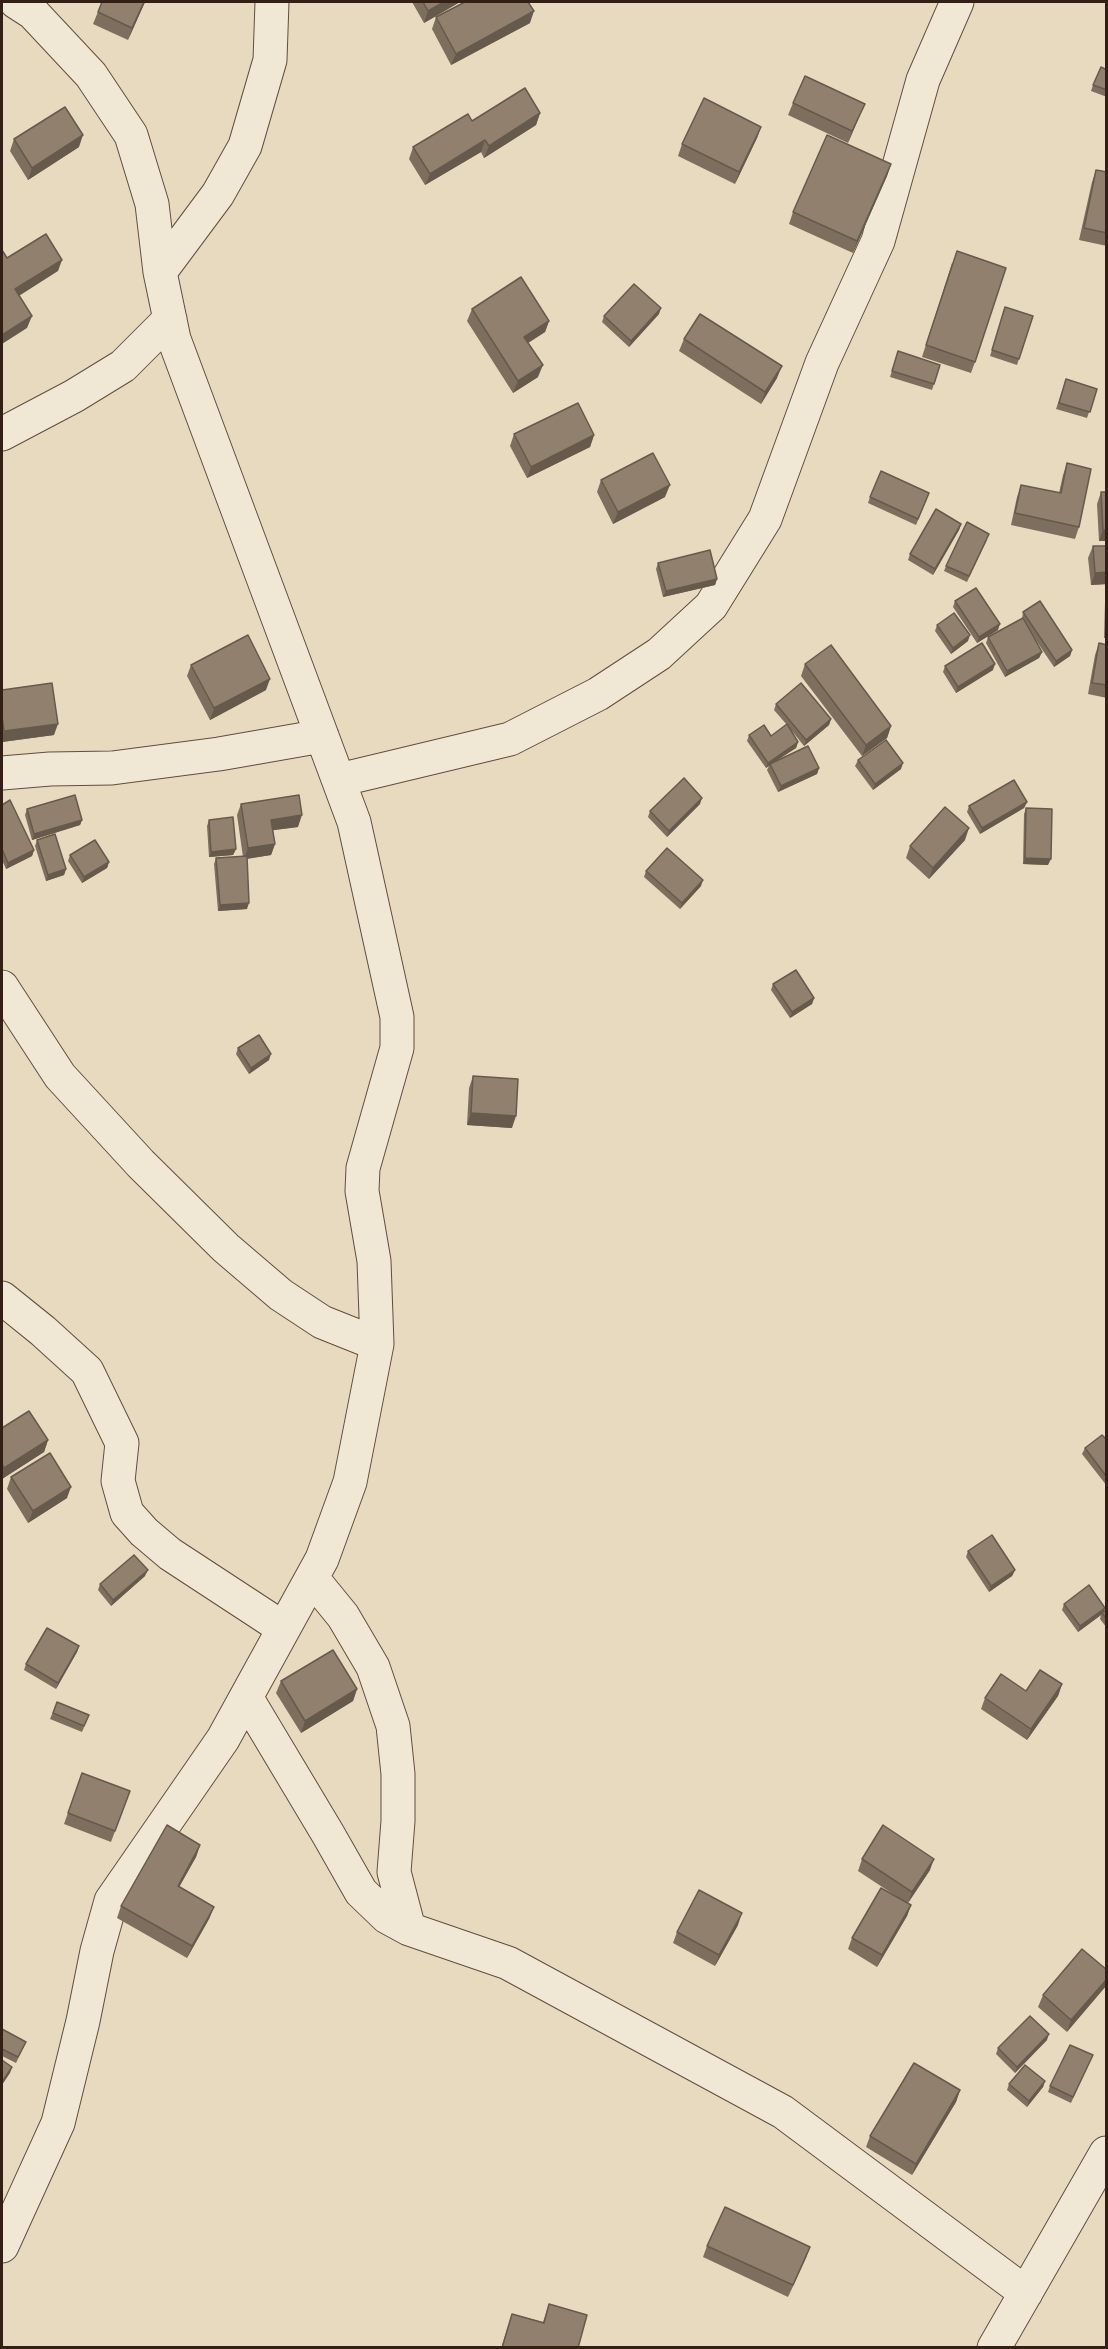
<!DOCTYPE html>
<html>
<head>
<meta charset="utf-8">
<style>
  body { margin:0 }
  #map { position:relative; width:1108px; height:2349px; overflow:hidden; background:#e8dabf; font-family:"IM FELL French Canon",serif }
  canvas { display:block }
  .frame { position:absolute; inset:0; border:3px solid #331f15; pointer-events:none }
</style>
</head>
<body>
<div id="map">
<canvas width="1108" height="2349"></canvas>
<div class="frame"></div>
</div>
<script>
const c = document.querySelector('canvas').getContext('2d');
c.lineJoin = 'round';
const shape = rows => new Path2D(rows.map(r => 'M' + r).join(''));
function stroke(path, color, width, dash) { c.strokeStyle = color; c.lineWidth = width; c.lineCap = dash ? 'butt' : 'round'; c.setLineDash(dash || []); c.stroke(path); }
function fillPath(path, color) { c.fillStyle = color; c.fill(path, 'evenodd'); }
const minor = shape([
  [160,272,218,194,245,146,270,60,272,2],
  [2,434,74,396,123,366,170,319],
  [2,773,50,769,112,768,219,754,322,736],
  [339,780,510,739,598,694,659,654,711,606,765,519,822,363,878,241,923,80,957,2],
  [2,987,60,1076,141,1164,226,1248,281,1295,322,1322,377,1344],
  [2,1298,43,1331,87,1371,122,1443,118,1481,127,1513,144,1532,170,1554,283,1628],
  [312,1578,343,1616,373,1667,393,1726,398,1774,398,1821,394,1872,409,1929],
  [246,1697,328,1834,361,1892,387,1917,409,1929,508,1963,783,2112,1026,2293],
  [2,2246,58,2123,83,2021,97,1951,111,1901,223,1739,322,1559,350,1482,377,1344,374,1261,362,1191,363,1168,397,1048,397,1017,354,822,174,339,160,272,152,204,131,135,91,75,33,13,16,2],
  [994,2348,1106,2153]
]);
stroke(minor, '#604e40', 35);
stroke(minor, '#f0e7d5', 33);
fillPath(shape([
  [102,2,145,2,128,40,93,24],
  [412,2,460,2,424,23],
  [436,17,530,23,451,65,432,29],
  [1107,70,1107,97,1091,91,1093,85],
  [793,103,860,115,848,143,788,115],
  [540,113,536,125,484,158,481,152,425,185,409,159,413,147,472,121],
  [761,127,757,138,735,184,678,156,682,144],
  [14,139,79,147,28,180,10,151],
  [891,164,887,176,853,253,789,224,793,212],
  [1096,170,1107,172,1107,246,1079,240,1092,182],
  [952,263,975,362,971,373,922,357],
  [1005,307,1033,316,1017,365,990,356],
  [472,309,549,321,545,332,528,343,538,377,513,393,467,321],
  [659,314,629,347,602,322,604,316],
  [684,339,777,378,761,404,679,351],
  [898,351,940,365,932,390,890,377],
  [1066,379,1097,389,1087,418,1056,409],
  [514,434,594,435,590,447,527,478,510,446],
  [1067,463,1079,527,1075,539,1011,525,1017,497,1021,485,1059,493,1063,475],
  [601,480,665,497,613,524,597,492],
  [1101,492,1107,541,1099,541,1097,504],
  [870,497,927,499,916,525,868,503],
  [961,524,959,530,933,575,908,560,910,554],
  [987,540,967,582,944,571,946,566],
  [1093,546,1107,546,1107,584,1091,585,1088,558],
  [658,563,717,579,715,585,663,597,656,569],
  [1107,597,1107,638,1104,638,1105,602],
  [955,601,998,630,977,643,953,607],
  [1023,612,1072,650,1070,656,1054,667,1031,633,1042,652,1039,658,1005,677,986,643,988,637,1022,619],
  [937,625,968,641,951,654,935,631],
  [1099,643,1107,645,1107,698,1088,694,1095,655],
  [805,664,891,726,887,738,862,756,801,676],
  [191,665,266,690,210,720,187,676],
  [945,666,993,670,956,693,943,672],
  [2,690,54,735,2,742],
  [776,704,831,719,829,725,804,746,788,726,798,742,796,748,777,760,819,768,817,774,778,792,767,770,769,766,766,768,747,741,749,735,771,736,787,725,774,710],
  [858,760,901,769,873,790,855,766],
  [1027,802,1024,808,980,834,967,812,969,806],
  [241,804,298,827,273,830,275,844,271,855,247,859,247,909,218,911,214,864,216,858,243,857,237,815],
  [700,804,667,837,648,817,650,811],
  [2,805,34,850,32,856,6,869,2,860],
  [1026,808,1048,865,1023,864,1024,814],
  [27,809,82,820,80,825,32,840,25,815],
  [209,820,236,849,233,855,209,857,207,826],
  [37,840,66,869,64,875,46,881,35,846],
  [965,840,929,879,906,858,910,846],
  [70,855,109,862,107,868,82,883,68,861],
  [646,871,701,886,680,909,644,877],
  [773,984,814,998,812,1004,790,1018,771,990],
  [238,1048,269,1060,249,1074,236,1054],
  [473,1076,512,1128,467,1125,469,1088],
  [2,1428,48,1440,44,1452,2,1479],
  [1107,1440,1107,1486,1082,1454,1085,1448],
  [11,1477,67,1498,28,1523,7,1489],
  [968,1551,1015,1570,1012,1576,989,1592,966,1557],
  [145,1576,111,1606,98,1590,100,1584],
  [1064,1604,1105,1608,1104,1611,1107,1609,1107,1628,1100,1619,1101,1615,1078,1632,1062,1610],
  [79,1646,77,1652,56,1689,24,1670,26,1664],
  [281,1681,357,1689,353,1701,301,1733,276,1693],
  [1062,1684,1058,1696,1027,1740,981,1709,985,1698],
  [57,1702,89,1715,82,1732,50,1719],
  [82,1773,130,1791,111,1842,64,1824],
  [200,1845,196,1857,179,1887,214,1907,209,1919,187,1958,117,1918,121,1906],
  [862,1859,930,1870,908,1903,911,1905,907,1916,877,1967,848,1949,852,1938,905,1902,858,1871],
  [738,1925,715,1966,673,1943,677,1932],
  [1107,1970,1067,2032,1038,2007,1043,1995],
  [2,2029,26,2042,16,2063,2,2056],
  [1047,2040,1015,2073,996,2054,998,2048],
  [1093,2055,1071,2103,1048,2092,1050,2086],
  [1045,2081,1043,2087,1027,2107,1007,2090,1009,2084],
  [960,2090,956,2102,912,2175,866,2147,870,2136],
  [707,2246,810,2247,788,2297,703,2257],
  [549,2304,578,2348,501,2348,512,2314,543,2322]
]), '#7d6e5e');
fillPath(shape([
  [144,2,145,2,128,40,132,28],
  [444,2,460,2,424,23,428,11],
  [534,11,530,23,451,65,456,54],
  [865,104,860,115,848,143,852,131],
  [540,113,536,125,484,158,489,146],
  [761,127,757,138,735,184,739,172],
  [83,135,79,147,28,180,32,168],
  [485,140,481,152,425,185,430,174],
  [891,164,887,176,853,253,857,241],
  [62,260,58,271,11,301,15,289],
  [661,308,659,314,629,347,631,341],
  [32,316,27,328,2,344,2,335],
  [549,321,545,332,520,348,524,337],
  [543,365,538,377,513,393,518,381],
  [782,366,777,378,761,404,765,392],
  [594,435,590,447,527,478,531,467],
  [670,485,665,497,613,524,618,512],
  [961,524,959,530,933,575,935,569],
  [1103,530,1107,530,1107,541,1099,541],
  [1107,572,1107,584,1091,585,1095,573],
  [717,579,715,585,663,597,666,591],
  [1000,624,998,630,977,643,979,637],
  [970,635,968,641,951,654,953,648],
  [1072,650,1070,656,1054,667,1056,661],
  [1042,652,1039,658,1005,677,1007,671],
  [995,664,993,670,956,693,958,687],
  [270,679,266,690,210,720,214,708],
  [831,719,829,725,804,746,806,740],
  [58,724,54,735,2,742,2,737,4,731],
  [891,726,887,738,862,756,866,745],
  [798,742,796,748,770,765,770,764,769,766,766,768,768,763],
  [903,763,901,769,873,790,875,784],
  [819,768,817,774,778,792,781,786],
  [702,798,700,804,667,837,669,831],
  [1027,802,1024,808,980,834,982,828],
  [302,815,298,827,267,831,271,820],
  [82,820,80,825,32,840,34,834],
  [969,828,965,840,929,879,933,868],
  [275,844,271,855,244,859,248,848],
  [236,849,233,855,209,857,211,852],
  [34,850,32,856,6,869,8,863],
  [1025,858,1051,859,1048,865,1023,864],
  [109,862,107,868,82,883,84,877],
  [66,869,64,875,46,881,48,875],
  [703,880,701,886,680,909,682,903],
  [249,903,247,909,218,911,220,905],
  [814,998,812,1004,790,1018,792,1012],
  [271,1054,269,1060,249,1074,251,1068],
  [471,1113,516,1116,512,1128,467,1125],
  [48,1440,44,1452,2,1479,2,1475,4,1468],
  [71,1487,67,1498,28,1523,33,1511],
  [148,1570,145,1576,111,1606,113,1600],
  [1015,1570,1012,1576,989,1592,991,1586],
  [1105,1608,1103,1614,1102,1613,1101,1615,1078,1632,1080,1626],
  [79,1646,77,1652,56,1689,58,1683],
  [1062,1684,1058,1696,1027,1740,1031,1729],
  [357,1689,353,1701,301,1733,305,1721],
  [200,1845,196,1857,173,1898,178,1886],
  [934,1859,930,1870,908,1903,912,1892],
  [911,1905,907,1916,877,1967,882,1955],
  [214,1907,209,1919,187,1958,192,1946],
  [742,1913,738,1925,715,1966,719,1955],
  [1107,1979,1107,1985,1067,2032,1071,2020],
  [1049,2034,1047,2040,1015,2073,1017,2067],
  [12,2067,10,2073,2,2085,2,2082],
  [1045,2081,1043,2087,1027,2107,1029,2101],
  [960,2090,956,2102,912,2175,916,2164],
  [810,2247,806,2258,788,2297,793,2285]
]), '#665a4c');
const building = shape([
  [102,2,144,2,132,28,98,12,102,2],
  [423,2,444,2,428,11,423,2],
  [465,2,528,2,534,11,456,54,436,17,465,2],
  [1101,67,1107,70,1107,90,1093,85,1101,67],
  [805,76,865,104,852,131,793,103,805,76],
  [525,88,540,113,489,146,485,140,430,174,413,147,468,114,472,121,525,88],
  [704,98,761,127,739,172,682,144,704,98],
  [65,107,83,135,32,168,14,139,65,107],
  [827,135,891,164,857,241,793,212,827,135],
  [1096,170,1107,172,1107,233,1084,228,1096,170],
  [46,234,62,260,15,289,32,316,2,335,2,250,7,258,46,234],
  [957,251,1006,268,975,362,926,345,957,251],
  [521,277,549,321,524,337,543,365,518,381,472,309,521,277],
  [634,284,661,308,631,341,604,316,634,284],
  [1005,307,1033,316,1019,359,992,350,1005,307],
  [700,314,782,366,765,392,684,339,700,314],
  [898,351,940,365,934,384,892,371,898,351],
  [1066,379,1097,389,1090,412,1059,403,1066,379],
  [578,403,594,435,531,467,514,434,578,403],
  [653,453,670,485,618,512,601,480,653,453],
  [1067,463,1091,469,1079,527,1015,513,1021,485,1061,493,1067,463],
  [881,471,929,493,918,519,870,497,881,471],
  [1101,492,1107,492,1107,530,1103,530,1101,492],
  [936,509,961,524,935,569,910,554,936,509],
  [967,522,989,534,969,576,946,566,967,522],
  [1093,546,1107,546,1107,572,1095,573,1093,546],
  [710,550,717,579,666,591,658,563,710,550],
  [976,588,1000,624,979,637,955,601,976,588],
  [1040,601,1072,650,1056,661,1023,612,1040,601],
  [954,613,970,635,953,648,937,625,954,613],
  [1023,618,1042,652,1007,671,988,637,1023,618],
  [248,635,270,679,214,708,191,665,248,635],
  [982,643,995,664,958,687,945,666,982,643],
  [1099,643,1107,645,1107,685,1092,683,1099,643],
  [831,645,891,726,866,745,805,664,831,645],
  [52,683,58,724,4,731,2,716,2,690,52,683],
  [801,683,831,719,806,740,776,704,801,683],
  [787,724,798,742,768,763,749,735,764,725,771,736,787,724],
  [886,740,903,763,875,784,858,760,886,740],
  [808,746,819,768,781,786,770,764,808,746],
  [684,778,702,798,669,831,650,811,684,778],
  [1014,780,1027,802,982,828,969,806,1014,780],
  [75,795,82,820,34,834,27,809,75,795],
  [299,795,302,815,271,820,275,844,248,848,241,804,299,795],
  [10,800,34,850,8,863,2,849,2,805,10,800],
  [945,807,969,828,933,868,910,846,945,807],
  [1026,808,1052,809,1051,859,1025,858,1026,808],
  [233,817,236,849,211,852,209,820,233,817],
  [55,834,66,869,48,875,37,840,55,834],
  [95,840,109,862,84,877,70,855,95,840],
  [667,848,703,880,682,903,646,871,667,848],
  [247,856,249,903,220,905,216,858,247,856],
  [796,970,814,998,792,1012,773,984,796,970],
  [259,1035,271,1054,251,1068,238,1048,259,1035],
  [473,1076,518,1079,516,1116,471,1113,473,1076],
  [29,1411,48,1440,4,1468,2,1464,2,1428,29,1411],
  [1102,1435,1107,1440,1107,1477,1085,1448,1102,1435],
  [50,1453,71,1487,33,1511,11,1477,50,1453],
  [992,1535,1015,1570,991,1586,968,1551,992,1535],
  [134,1555,148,1570,113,1600,100,1584,134,1555],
  [1089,1585,1105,1608,1080,1626,1064,1604,1089,1585],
  [1107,1609,1107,1619,1102,1613,1107,1609],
  [47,1628,79,1646,58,1683,26,1664,47,1628],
  [333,1650,357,1689,305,1721,281,1681,333,1650],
  [1040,1670,1062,1684,1031,1729,985,1698,1001,1674,1026,1691,1040,1670],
  [57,1702,89,1715,84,1726,53,1713,57,1702],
  [82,1773,130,1791,115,1831,68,1813,82,1773],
  [167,1825,200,1845,178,1886,214,1907,192,1946,121,1906,167,1825],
  [883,1825,934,1859,912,1892,862,1859,883,1825],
  [881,1888,911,1905,882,1955,852,1938,881,1888],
  [699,1890,742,1913,719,1955,677,1932,699,1890],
  [1082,1949,1107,1970,1107,1979,1071,2020,1043,1995,1082,1949],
  [1030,2016,1049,2034,1017,2067,998,2048,1030,2016],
  [2,2029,26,2042,18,2057,2,2049,2,2029],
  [1070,2045,1093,2055,1073,2097,1050,2086,1070,2045],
  [2,2060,12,2067,2,2082,2,2060],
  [914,2063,960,2090,916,2164,870,2136,914,2063],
  [1025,2065,1045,2081,1029,2101,1009,2084,1025,2065],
  [725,2207,810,2247,793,2285,707,2246,725,2207],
  [549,2304,587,2315,578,2348,502,2348,512,2314,544,2323,549,2304]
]);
fillPath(building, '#91806d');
stroke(building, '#665a4c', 1.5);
</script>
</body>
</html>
